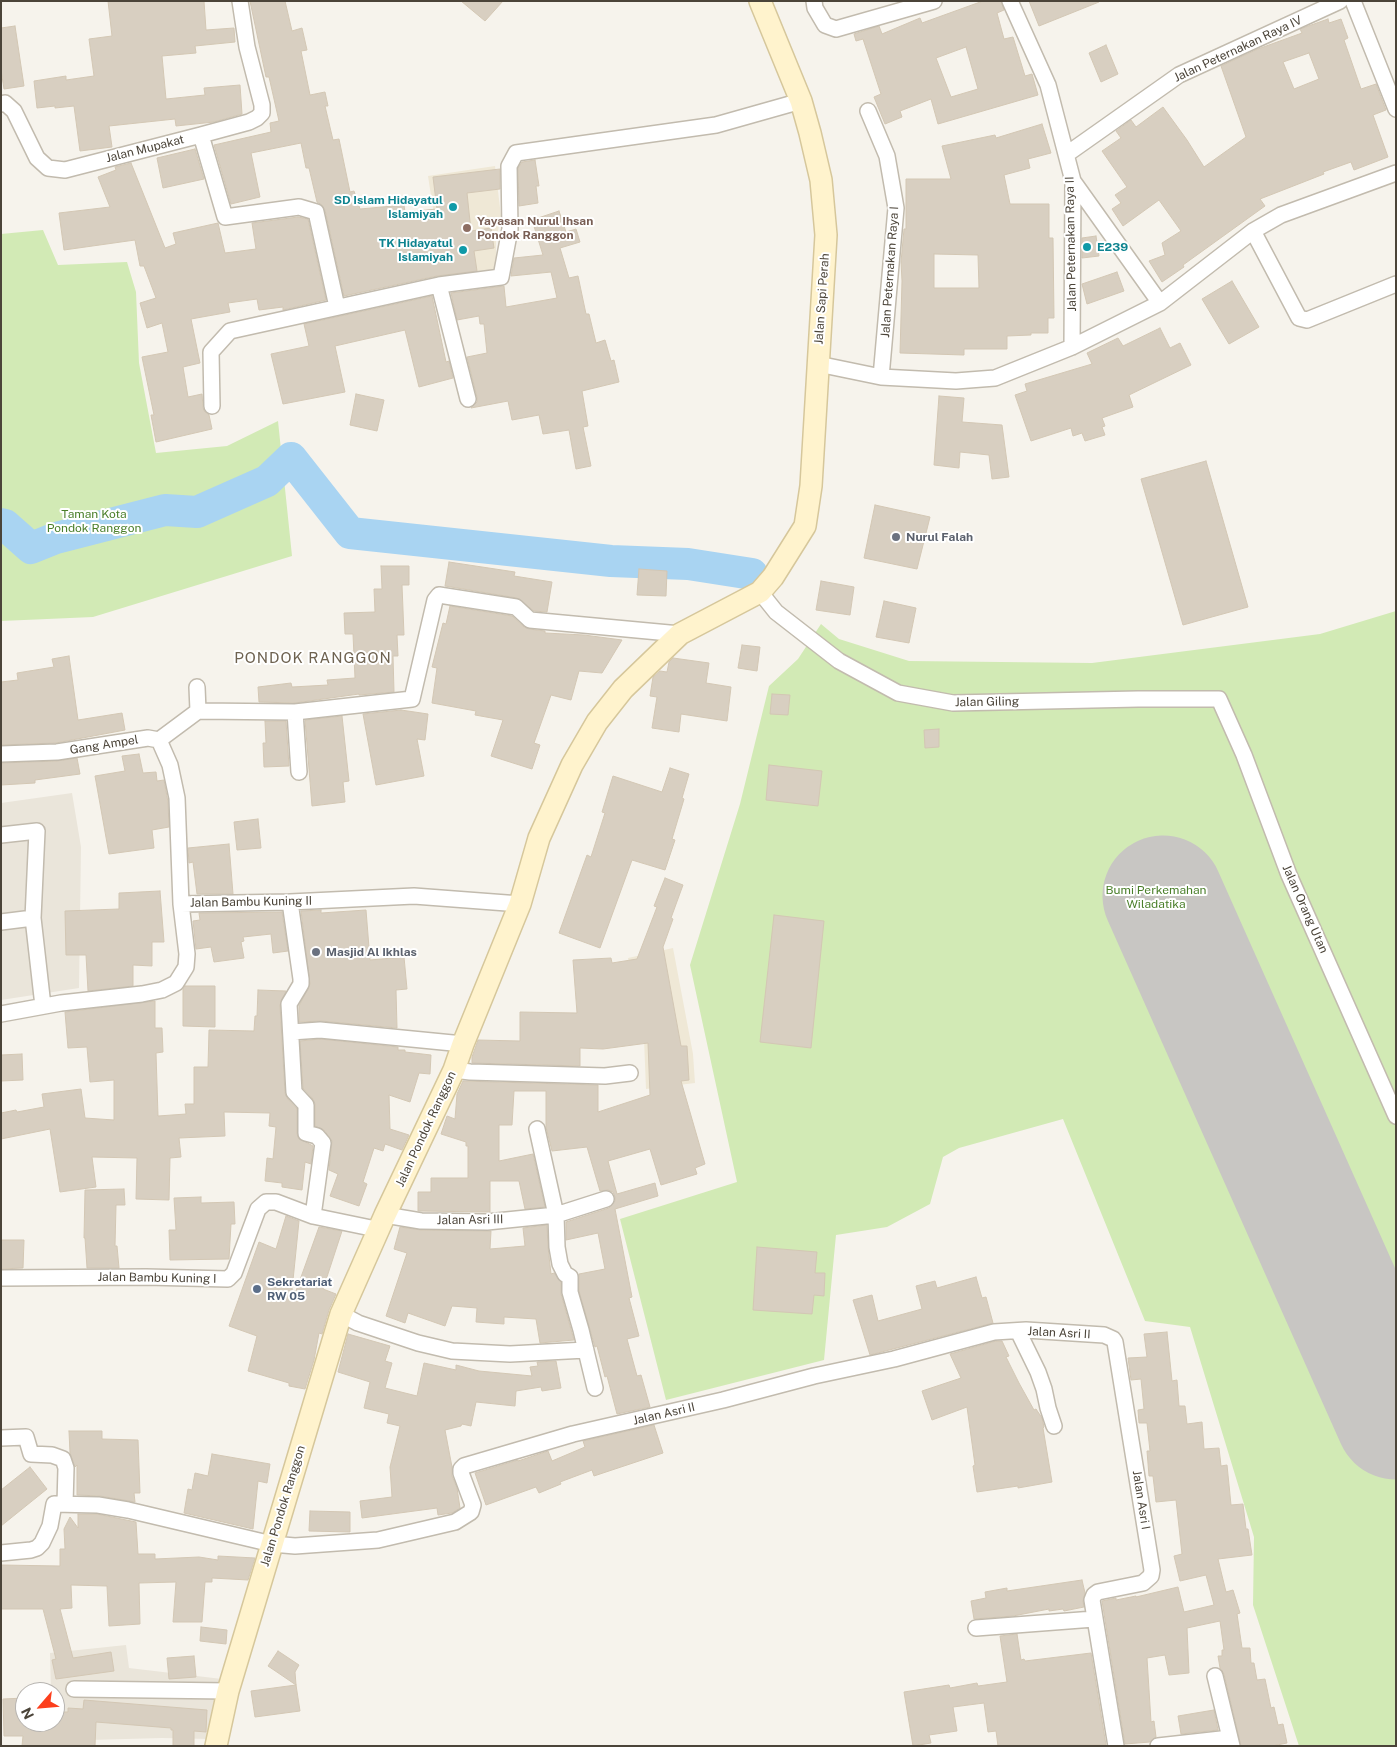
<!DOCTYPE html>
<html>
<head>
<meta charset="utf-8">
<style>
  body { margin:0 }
  #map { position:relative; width:1397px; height:1747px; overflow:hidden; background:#f6f3ec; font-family:"Public Sans",sans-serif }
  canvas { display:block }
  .frame { position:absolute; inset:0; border:2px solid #4b4439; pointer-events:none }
  .north { position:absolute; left:15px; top:1682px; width:50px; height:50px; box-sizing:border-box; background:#fff; border:1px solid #b7b4b0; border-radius:50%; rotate:243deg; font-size:14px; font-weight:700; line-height:20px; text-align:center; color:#4b4439 }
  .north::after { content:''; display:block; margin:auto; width:18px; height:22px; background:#fc3f1d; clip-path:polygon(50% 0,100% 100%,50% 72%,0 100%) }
</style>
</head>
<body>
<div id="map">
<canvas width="1397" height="1747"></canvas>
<div class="frame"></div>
<div class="north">N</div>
</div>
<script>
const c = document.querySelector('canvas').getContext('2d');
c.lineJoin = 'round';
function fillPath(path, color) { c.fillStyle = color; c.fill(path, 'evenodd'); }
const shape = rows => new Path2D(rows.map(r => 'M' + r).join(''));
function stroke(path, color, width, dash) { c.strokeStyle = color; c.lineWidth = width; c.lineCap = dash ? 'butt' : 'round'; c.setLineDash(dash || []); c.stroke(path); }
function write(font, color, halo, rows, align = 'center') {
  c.font = font + ' "Public Sans",sans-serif'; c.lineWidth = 4; c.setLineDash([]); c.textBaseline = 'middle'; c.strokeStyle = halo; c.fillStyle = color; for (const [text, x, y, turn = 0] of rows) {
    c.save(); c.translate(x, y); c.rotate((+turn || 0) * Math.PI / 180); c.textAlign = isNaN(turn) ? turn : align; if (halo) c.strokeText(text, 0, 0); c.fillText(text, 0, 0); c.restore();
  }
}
fillPath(shape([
  [72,793,81,847,79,988,1,1000,1,803],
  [126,1645,129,1668,222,1679,210,1739,162,1738,53,1741,55,1722,55,1692,51,1692,50,1653]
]), '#eae5da');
fillPath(shape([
  [495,166,501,216,496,240,496,275,444,280,428,176],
  [673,948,693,1054,695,1083,646,1089,644,1039,628,958]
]), '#efe8d6');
fillPath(shape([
  [43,230,58,265,127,262,136,292,139,363,156,453,227,446,278,421,292,556,93,617,1,621,1,234],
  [1396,611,1396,1746,1299,1746,1253,1605,1254,1537,1190,1327,1145,1321,1063,1119,959,1148,943,1157,930,1204,887,1227,836,1235,824,1360,666,1400,620,1219,737,1182,690,965,740,804,769,686,798,659,821,624,839,639,909,661,1092,663,1320,634]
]), '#d2eab5');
stroke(shape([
  [1,524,5,525,31,548,56,538,165,510,197,512,267,481,291,458,350,533,611,561,688,564,752,574]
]), '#a9d4f2', 32);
stroke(shape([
  [1163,896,1396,1419]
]), '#c8c6c3', 121);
const building = shape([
  [108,1,204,1,206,30,234,28,235,42,195,46,196,53,162,56,166,99,205,95,204,88,240,85,242,114,214,122,176,126,175,119,109,126,112,147,80,151,74,106,55,108,55,106,37,108,34,81,66,76,66,80,94,76,89,39,112,36,108,1],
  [250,1,285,1,292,31,302,28,307,50,301,51,310,95,325,92,328,106,325,106,333,140,339,139,350,192,354,191,360,209,404,205,405,212,437,209,433,177,500,169,500,189,467,193,471,231,491,228,494,248,474,251,477,271,437,276,344,296,325,210,322,205,317,202,309,168,306,168,301,143,251,153,260,197,231,204,214,145,271,132,270,123,279,121,269,77,266,77,250,1],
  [461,1,503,1,485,21,461,1],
  [983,1,1001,1,1004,10,997,13,1004,39,1013,37,1025,76,1032,74,1038,95,938,124,931,99,900,111,902,117,885,124,874,97,881,94,863,39,856,41,854,34,879,26,882,34,920,18,922,23,983,1],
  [966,47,978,89,951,97,936,58,966,47],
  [1029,1,1099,1,1099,2,1039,26,1029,1],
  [1328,19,1329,23,1341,19,1348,38,1344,40,1361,89,1376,84,1386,110,1373,115,1388,157,1354,170,1351,162,1323,172,1324,174,1260,199,1265,206,1183,265,1184,267,1162,282,1149,261,1165,255,1162,243,1181,231,1159,200,1123,226,1112,209,1121,203,1115,195,1127,187,1102,151,1121,138,1116,131,1131,120,1136,127,1163,107,1187,140,1204,167,1246,137,1221,66,1258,49,1302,33,1300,29,1328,19],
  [1309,53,1319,79,1294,89,1283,62,1309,53],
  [15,26,24,86,4,89,1,70,1,28,15,26],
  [1106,45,1118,74,1101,82,1089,53,1106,45],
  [1042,124,1051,153,1028,159,1030,168,1004,175,1010,204,1049,204,1049,238,1053,238,1054,318,1048,318,1048,333,1031,333,1031,335,1007,336,1007,349,964,349,964,355,900,353,902,281,901,262,904,229,906,229,906,179,951,179,942,146,995,135,996,138,1042,124],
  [934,254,978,255,979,288,934,288,934,254],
  [195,149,204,179,163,188,157,158,195,149],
  [535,160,539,186,536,186,538,203,519,206,518,168,522,162,535,160],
  [131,163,165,248,176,244,173,233,218,223,225,253,256,249,252,223,298,217,308,219,326,300,283,310,283,307,259,310,257,299,228,303,230,312,191,319,200,363,183,367,188,397,202,394,203,407,204,411,209,415,212,429,156,442,151,415,154,415,142,357,168,352,162,323,147,328,140,303,156,298,144,266,140,266,135,240,64,250,59,213,110,207,98,177,116,170,115,167,131,163],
  [559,211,566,232,576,229,580,242,560,248,569,278,578,276,586,314,589,314,596,343,605,340,611,361,614,360,619,382,582,391,588,426,583,427,591,466,576,469,569,430,543,434,539,415,512,420,508,401,471,408,477,402,477,397,467,357,487,353,484,324,480,324,479,316,457,320,451,293,504,286,506,307,557,298,551,272,511,276,514,258,543,255,532,220,559,211],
  [1096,236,1099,256,1082,258,1082,238,1096,236],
  [1117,272,1124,291,1087,304,1082,284,1117,272],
  [1232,281,1259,327,1229,344,1202,299,1232,281],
  [432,296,446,362,449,361,453,378,419,387,405,330,335,346,345,392,283,404,271,354,309,346,304,324,432,296],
  [1160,328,1170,348,1180,343,1191,365,1129,395,1133,407,1102,418,1105,426,1102,427,1105,435,1085,441,1082,433,1073,436,1071,428,1031,441,1015,395,1027,391,1025,384,1092,364,1087,353,1118,338,1123,346,1160,328],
  [356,394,384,400,377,431,350,425,356,394],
  [939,396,964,398,962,422,1002,425,1009,477,992,479,989,455,960,452,959,468,934,465,939,396],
  [1206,461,1248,607,1183,625,1141,479,1206,461],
  [875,505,930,517,917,569,864,558,875,505],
  [449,562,515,572,514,576,552,582,547,612,534,611,517,598,445,586,449,562],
  [381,566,409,566,409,585,402,585,404,635,397,635,398,656,393,656,394,692,359,695,359,694,295,703,259,702,258,687,291,683,292,687,328,685,327,680,355,678,353,634,345,634,344,613,375,612,374,589,382,589,381,566],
  [639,569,667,571,666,596,637,595,639,569],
  [821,581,854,587,850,615,816,610,821,581],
  [884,601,916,608,909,643,876,637,884,601],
  [450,606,512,616,524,627,529,629,545,631,545,633,584,635,622,640,602,673,579,671,571,700,551,695,534,743,540,745,532,769,491,756,503,720,475,715,476,711,432,703,437,668,432,667,443,623,446,624,450,606],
  [742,645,760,647,757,671,738,668,742,645],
  [69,656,78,720,122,713,125,730,56,743,1,745,1,682,18,680,17,673,54,667,52,659,69,656],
  [673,658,709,663,706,683,731,687,727,721,681,714,679,732,652,728,657,697,650,696,653,677,660,671,667,672,669,662,673,658],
  [772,694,790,695,788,715,770,714,772,694],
  [401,710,428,714,425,740,417,739,424,776,376,785,363,714,401,710],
  [342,716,349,781,343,782,345,802,312,806,305,720,342,716],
  [265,721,286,721,289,766,264,767,263,743,266,743,265,721],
  [939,729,939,747,925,748,924,730,939,729],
  [139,754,143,773,156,772,157,781,164,780,168,802,169,827,152,830,154,848,109,854,95,776,125,771,122,756,139,754],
  [77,758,80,774,35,780,35,783,1,785,1,763,57,761,77,758],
  [769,765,822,771,818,806,766,800,769,765],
  [670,768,689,774,682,798,684,799,672,839,675,840,665,870,632,860,600,948,559,933,587,855,591,857,605,813,602,812,613,776,662,792,670,768],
  [258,819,261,848,237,850,234,822,258,819],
  [229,844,233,894,197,894,193,862,189,863,188,848,229,844],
  [665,878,683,885,671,918,673,919,663,947,681,1046,687,1046,689,1080,681,1081,705,1164,695,1168,697,1174,661,1185,650,1149,608,1161,617,1194,655,1183,658,1196,615,1209,632,1297,629,1298,639,1336,627,1339,637,1376,641,1375,650,1407,617,1414,607,1376,605,1377,597,1346,595,1347,579,1291,579,1274,605,1269,598,1233,566,1240,566,1222,609,1208,615,1201,615,1197,613,1192,608,1190,600,1191,587,1147,552,1151,546,1127,546,1091,514,1091,512,1125,499,1125,499,1161,533,1154,545,1207,525,1209,519,1181,490,1181,490,1212,418,1211,418,1192,431,1192,431,1178,468,1178,468,1146,466,1146,466,1142,441,1134,447,1116,455,1119,457,1094,463,1081,598,1085,598,1112,650,1095,648,1043,603,1049,580,1048,580,1066,472,1063,472,1057,478,1040,520,1041,520,1012,577,1013,573,960,611,958,612,963,637,959,657,907,654,906,665,878],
  [160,891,164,942,152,942,152,966,133,965,133,986,88,991,86,955,66,955,65,911,119,909,119,893,160,891],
  [321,910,321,913,366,910,370,960,404,957,407,989,396,990,397,1028,321,1021,299,1022,299,1006,310,984,301,911,321,910],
  [282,912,288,951,273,953,271,934,243,937,244,941,241,942,244,958,214,962,211,947,196,949,193,921,200,920,199,913,282,912],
  [774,915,824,921,811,1048,760,1042,774,915],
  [185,986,215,986,215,1027,183,1026,183,989,185,986],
  [258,990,286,991,280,1005,285,1093,287,1098,297,1109,297,1133,298,1138,313,1146,311,1164,305,1162,302,1190,282,1187,282,1183,265,1181,267,1158,273,1159,276,1127,269,1126,270,1113,224,1112,225,1136,179,1138,181,1157,170,1158,169,1200,136,1199,137,1158,92,1157,96,1187,60,1192,50,1129,1,1139,1,1113,16,1110,17,1112,44,1107,42,1094,81,1089,85,1118,114,1120,114,1080,90,1082,87,1047,68,1048,65,1012,155,1001,155,1028,162,1028,163,1052,156,1053,158,1116,186,1114,185,1104,194,1104,194,1067,208,1067,209,1030,254,1031,255,1016,257,1016,258,990],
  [320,1039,398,1047,398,1050,405,1050,405,1052,431,1055,430,1074,419,1073,410,1102,389,1095,390,1129,409,1135,402,1150,385,1144,383,1151,374,1148,363,1182,367,1184,359,1206,330,1196,338,1174,329,1170,332,1141,324,1130,315,1126,315,1104,313,1099,303,1088,300,1041,320,1039],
  [22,1054,23,1080,1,1081,1,1055,22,1054],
  [124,1189,125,1205,116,1205,115,1246,117,1246,119,1268,87,1268,85,1238,84,1238,85,1190,124,1189],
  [201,1197,201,1203,234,1202,235,1224,231,1224,229,1259,170,1260,169,1230,176,1230,174,1198,201,1197],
  [286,1216,299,1221,292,1290,296,1291,319,1227,342,1231,323,1289,336,1294,329,1310,322,1334,319,1333,314,1360,305,1389,289,1386,289,1383,248,1371,257,1336,229,1326,259,1242,276,1249,286,1216],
  [547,1225,548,1247,551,1274,554,1273,561,1282,561,1294,574,1340,540,1343,536,1319,504,1317,504,1324,476,1322,477,1308,452,1306,445,1326,408,1313,405,1323,386,1316,407,1253,394,1249,400,1227,421,1230,491,1231,490,1249,525,1246,523,1228,547,1225],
  [1,1240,24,1240,23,1268,1,1269,1,1240],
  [757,1247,817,1252,815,1273,825,1273,824,1296,814,1295,812,1314,753,1310,757,1247],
  [976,1277,982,1298,986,1297,993,1323,870,1355,853,1300,872,1295,878,1321,922,1309,916,1286,935,1281,937,1288,976,1277],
  [1167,1332,1172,1381,1177,1380,1179,1406,1185,1406,1187,1424,1202,1422,1204,1449,1219,1448,1221,1466,1227,1465,1231,1505,1243,1504,1246,1529,1248,1529,1252,1555,1218,1559,1226,1592,1233,1590,1240,1613,1237,1614,1242,1648,1250,1648,1251,1663,1254,1663,1257,1680,1265,1679,1271,1708,1274,1707,1278,1725,1283,1724,1287,1743,1272,1746,1241,1746,1224,1674,1220,1668,1218,1656,1222,1656,1222,1650,1224,1650,1220,1621,1187,1628,1189,1673,1169,1675,1165,1655,1147,1658,1151,1722,1154,1721,1156,1737,1150,1742,1125,1744,1102,1601,1116,1598,1116,1600,1136,1596,1136,1597,1178,1587,1184,1612,1214,1605,1206,1575,1180,1581,1174,1556,1182,1554,1176,1500,1156,1502,1153,1476,1149,1476,1147,1451,1150,1451,1147,1423,1139,1423,1138,1410,1144,1409,1141,1379,1131,1380,1128,1358,1147,1357,1144,1334,1167,1332],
  [348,1334,390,1346,385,1361,392,1363,385,1388,417,1396,424,1363,456,1370,456,1365,479,1371,532,1376,530,1367,538,1366,537,1362,556,1361,561,1388,542,1391,541,1387,516,1391,515,1406,476,1402,471,1426,462,1424,461,1426,445,1430,452,1467,452,1476,457,1488,460,1508,452,1513,438,1515,437,1508,362,1518,360,1501,392,1497,390,1467,400,1426,387,1423,389,1414,364,1408,370,1382,338,1372,348,1334],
  [996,1341,1002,1341,1009,1356,1006,1357,1019,1383,1034,1410,1036,1409,1042,1418,1044,1427,1043,1428,1052,1482,1018,1488,1018,1486,977,1492,973,1466,975,1465,967,1407,932,1420,922,1391,961,1378,950,1354,996,1341],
  [654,1425,663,1453,594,1476,592,1470,560,1482,561,1484,539,1493,536,1487,486,1505,475,1473,518,1460,518,1461,548,1451,552,1461,585,1447,583,1441,654,1425],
  [69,1431,102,1431,102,1439,138,1440,140,1493,134,1493,135,1502,100,1496,77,1495,77,1465,75,1467,70,1453,69,1431],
  [212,1454,270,1464,267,1483,258,1481,253,1529,184,1513,188,1489,192,1490,195,1473,208,1476,212,1454],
  [30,1467,47,1489,1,1526,1,1490,30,1467],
  [310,1511,350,1512,350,1532,309,1531,310,1511],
  [78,1514,97,1514,136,1522,138,1554,155,1554,155,1559,199,1557,218,1560,218,1556,255,1558,248,1580,212,1578,212,1582,205,1582,202,1622,173,1622,176,1582,139,1583,140,1624,109,1626,107,1586,71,1585,72,1608,60,1609,73,1658,111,1652,114,1671,56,1679,52,1660,56,1659,43,1609,1,1609,1,1565,60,1566,60,1549,65,1549,64,1529,70,1517,78,1528,78,1514],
  [1082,1580,1085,1593,1083,1601,1084,1607,1064,1611,1063,1609,1049,1611,1049,1609,1013,1616,974,1619,971,1601,986,1598,985,1592,1007,1588,1007,1591,1082,1580],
  [201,1627,227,1630,226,1644,200,1641,201,1627],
  [1017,1634,1021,1660,1024,1659,1025,1661,1091,1653,1106,1745,998,1746,996,1731,988,1732,984,1703,953,1707,957,1731,929,1735,931,1743,913,1746,904,1692,949,1685,950,1688,977,1683,978,1686,1007,1682,1000,1636,1017,1634],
  [278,1651,299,1665,295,1672,296,1685,268,1666,278,1651],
  [194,1656,196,1677,169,1679,167,1658,194,1656],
  [296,1685,300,1711,255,1717,251,1691,296,1685],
  [25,1698,25,1722,55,1722,55,1712,68,1712,68,1708,83,1709,84,1700,207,1710,206,1732,194,1731,194,1746,173,1746,173,1730,171,1730,171,1728,96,1722,95,1746,22,1746,23,1736,4,1736,3,1699,25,1698],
  [1214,1710,1218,1730,1181,1734,1178,1716,1214,1710]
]);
fillPath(building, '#d8cfc1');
stroke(building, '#d3c7b4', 1);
const street = shape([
  [814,1,815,8,825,25,836,29,934,1],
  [1010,1,1048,85,1073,181,1072,347],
  [1353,1,1396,109],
  [1,104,5,103,14,111,37,158,48,168,65,170,201,135,225,217,299,207,316,212,337,307],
  [868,111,887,156,896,208,881,377],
  [201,135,249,122,257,118,262,113,262,105,247,47,240,1],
  [1067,154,1179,75,1340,1],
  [1073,181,1160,303],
  [1253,231,1299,318,1307,320,1396,284],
  [439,285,468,399],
  [818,364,881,377,956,381,995,378,1072,347,1160,303,1253,231,1281,215,1396,173],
  [212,406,211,352,230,331,439,285,501,277,510,229,509,166,516,153,716,125,801,101],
  [760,592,776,612,839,661,898,693,953,703,1138,699,1219,699,1244,755,1289,875,1396,1116],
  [197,687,198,711],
  [295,712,299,772],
  [159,740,198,711,295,712,412,699,435,600,439,595,516,607,530,620,680,634],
  [1,754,57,752,148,738,159,740,170,765,177,798,181,904],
  [1,835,37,831,33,918,43,1006],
  [290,902,301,979,301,984,289,1004,294,1092,306,1105,306,1133,317,1136,323,1143,313,1216],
  [1,922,33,918],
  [1,1014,61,1003,142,994,162,990,176,983,186,967,187,954,181,904,290,902,414,896,520,904],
  [291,1032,320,1030,463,1044],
  [454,1070,470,1072,605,1076,630,1073],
  [537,1129,556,1215,557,1247,560,1264,565,1274,570,1277,570,1292,581,1330,595,1388],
  [385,1215,421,1221,487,1222,556,1215,606,1199],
  [1,1278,146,1277,228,1279,234,1273,258,1209,266,1202,276,1202,313,1216,371,1228,377,1233],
  [341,1314,358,1323,418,1343,452,1351,510,1354,586,1350],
  [1018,1331,1038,1372,1044,1389,1048,1408,1054,1426],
  [1,1438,26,1437,31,1454,52,1455,63,1459,66,1468,65,1504],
  [1,1553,31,1550,37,1548,42,1543,50,1526,54,1504,98,1505,128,1510,272,1544,295,1546,378,1540,455,1522,471,1512,473,1505,461,1473,461,1469,464,1466,573,1434,723,1400,814,1376,894,1359,994,1332,1026,1330,1104,1335,1113,1339,1115,1342,1152,1570,1151,1576,1143,1583,1098,1592,1094,1595,1092,1600,1116,1746],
  [976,1628,1094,1619],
  [1215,1676,1232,1746],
  [74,1689,228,1691],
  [1158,1746,1230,1738]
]);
const secondary = shape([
  [216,1746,228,1691,341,1314,385,1215,454,1070,463,1044,520,904,539,838,572,765,597,722,623,689,680,634,760,592,773,577,805,526,811,486,826,235,821,180,810,133,801,101,760,1]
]);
stroke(street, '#c2bbae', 18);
stroke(secondary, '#d6c79b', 24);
stroke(street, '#fff', 15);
stroke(secondary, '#fff3cd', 21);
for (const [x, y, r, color] of [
  [453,207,5,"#0f9aa8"],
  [467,228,5,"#8d6e63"],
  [1087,247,5,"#0f9aa8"],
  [463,250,5,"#0f9aa8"],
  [896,537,5,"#6b7280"],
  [316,952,5,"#6b7280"],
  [257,1289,5,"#5c6f8a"]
]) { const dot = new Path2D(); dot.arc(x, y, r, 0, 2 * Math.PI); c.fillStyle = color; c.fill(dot); stroke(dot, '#fff', 2); }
write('12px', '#4b4439', '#fff', [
  ["Jalan Peternakan Raya IV",1238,49,-25],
  ["Jalan Mupakat",145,149,-14],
  ["Jalan Peternakan Raya II",1071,244,-91],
  ["Jalan Peternakan Raya I",890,272,-86],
  ["Jalan Sapi Perah",822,299,-86],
  ["Jalan Giling",987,702,-1],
  ["Gang Ampel",104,745,-9],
  ["Jalan Bambu Kuning II",251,902,-1],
  ["Jalan Orang Utan",1305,909,66],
  ["Jalan Pondok Ranggon",426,1129,-65],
  ["Jalan Asri III",470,1220,-1],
  ["Jalan Bambu Kuning I",157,1278,1],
  ["Jalan Asri II",1059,1333,3],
  ["Jalan Asri II",664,1414,-13],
  ["Jalan Asri I",1141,1500,81],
  ["Jalan Pondok Ranggon",283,1506,-73]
]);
write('bold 12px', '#0d838f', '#fff', [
  ["SD Islam Hidayatul",443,200],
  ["Islamiyah",443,214],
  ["TK Hidayatul",453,243],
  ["Islamiyah",453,257],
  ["E239",1097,247,"left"]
], 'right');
write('bold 12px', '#785e54', '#fff', [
  ["Yayasan Nurul Ihsan",477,221],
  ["Pondok Ranggon",477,235]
], 'left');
write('12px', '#4a7f2a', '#fff', [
  ["Taman Kota",94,514],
  ["Pondok Ranggon",94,528],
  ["Bumi Perkemahan",1156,890],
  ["Wiladatika",1156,904]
]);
write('bold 12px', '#5b616d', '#fff', [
  ["Nurul Falah",906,537],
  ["Masjid Al Ikhlas",326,952]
], 'left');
write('bold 12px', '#4e5e75', '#fff', [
  ["Sekretariat",267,1282],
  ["RW 05",267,1296]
], 'left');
c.letterSpacing = '1px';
write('15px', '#6e6250', '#fff', [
  ["PONDOK RANGGON",313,658]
]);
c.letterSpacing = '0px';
</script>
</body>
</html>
